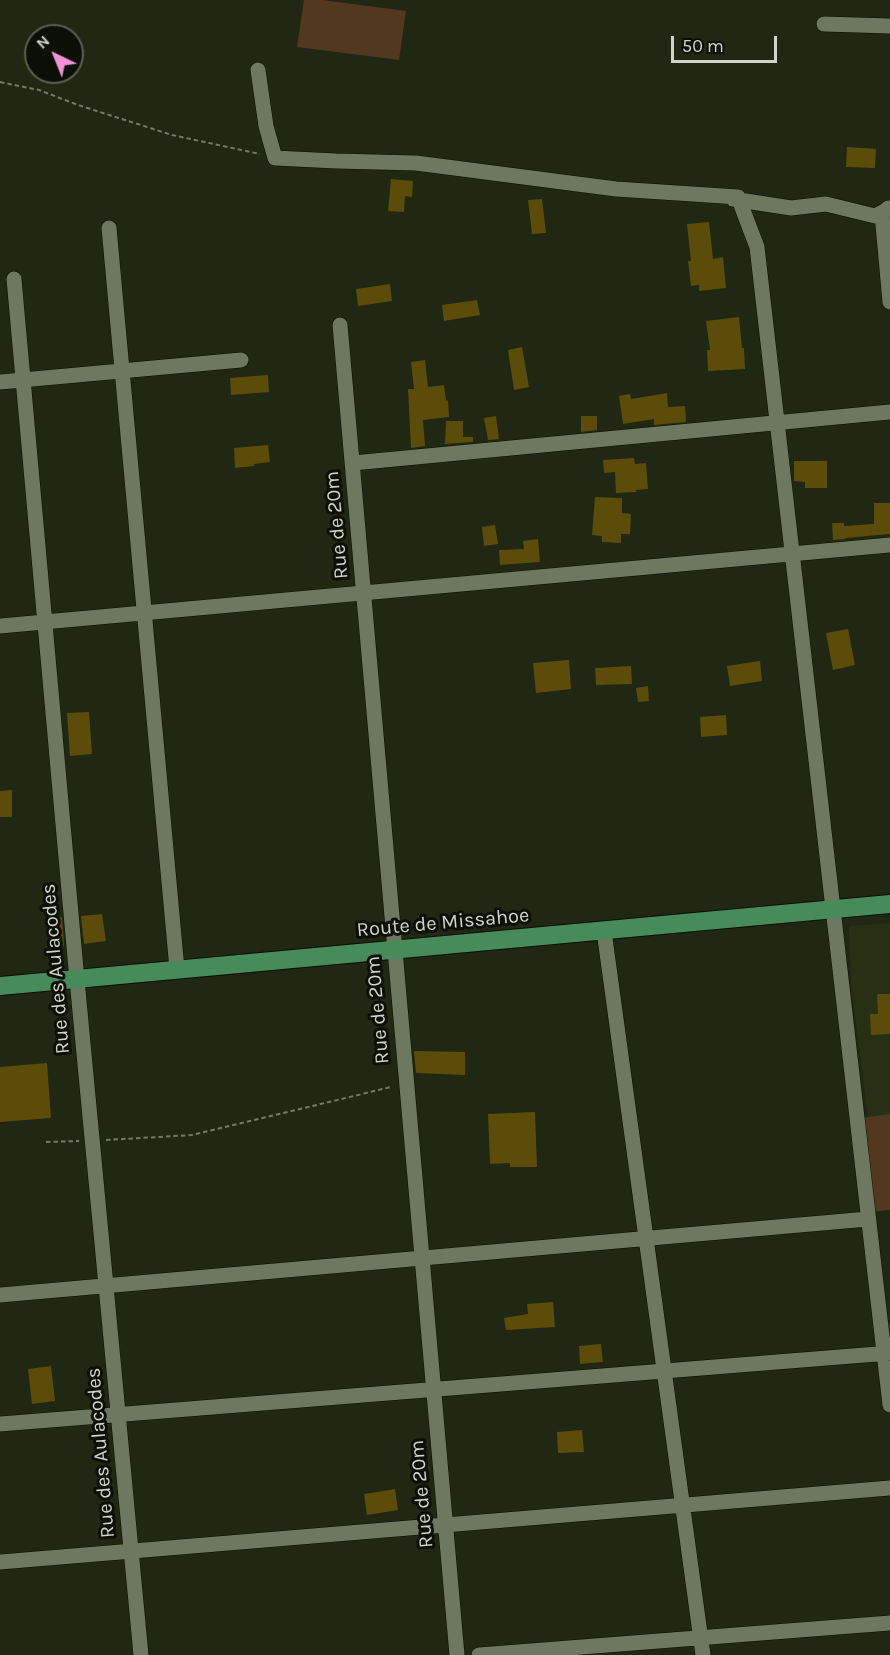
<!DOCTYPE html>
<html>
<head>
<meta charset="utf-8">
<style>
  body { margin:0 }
  #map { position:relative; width:890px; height:1655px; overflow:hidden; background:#202712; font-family:Karla,sans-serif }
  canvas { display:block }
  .north { position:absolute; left:24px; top:24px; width:60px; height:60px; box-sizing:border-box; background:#0c0f06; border:2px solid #5a5e53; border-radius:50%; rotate:317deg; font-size:16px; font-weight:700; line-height:24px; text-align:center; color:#cfd5c7 }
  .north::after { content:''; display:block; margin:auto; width:21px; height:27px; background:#f391d6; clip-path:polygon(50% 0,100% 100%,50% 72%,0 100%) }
  .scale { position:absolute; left:671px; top:36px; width:106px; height:27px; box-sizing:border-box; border:3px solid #cfd5c7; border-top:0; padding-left:8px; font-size:18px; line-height:21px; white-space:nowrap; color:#cfd5c7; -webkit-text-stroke:4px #0c0f06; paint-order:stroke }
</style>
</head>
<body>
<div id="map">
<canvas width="890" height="1655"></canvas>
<div class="north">N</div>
<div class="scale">50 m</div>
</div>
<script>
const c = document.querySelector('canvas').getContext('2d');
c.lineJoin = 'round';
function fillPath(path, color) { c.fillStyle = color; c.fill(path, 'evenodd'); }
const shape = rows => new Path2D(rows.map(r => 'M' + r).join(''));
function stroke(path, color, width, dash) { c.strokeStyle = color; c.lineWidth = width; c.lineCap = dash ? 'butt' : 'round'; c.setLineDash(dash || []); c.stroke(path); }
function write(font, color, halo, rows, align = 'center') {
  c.font = font + ' Karla,sans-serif'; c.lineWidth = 6; c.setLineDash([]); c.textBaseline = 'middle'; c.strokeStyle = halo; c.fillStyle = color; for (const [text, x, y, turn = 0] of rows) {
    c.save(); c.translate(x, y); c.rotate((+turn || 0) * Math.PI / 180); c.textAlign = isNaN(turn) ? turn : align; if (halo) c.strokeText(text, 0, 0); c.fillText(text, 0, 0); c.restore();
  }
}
fillPath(shape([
  [890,923,890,1210,880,1211,851,984,849,926]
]), '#273014');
fillPath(shape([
  [304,0,323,0,406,11,399,60,297,47],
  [890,1114,890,1210,868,1212,862,1118]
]), '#52381e');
fillPath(shape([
  [847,147,876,149,875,168,846,167],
  [391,179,413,181,412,197,405,196,404,212,388,211],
  [542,199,546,233,532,234,528,200],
  [709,222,713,259,723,257,726,288,699,291,699,285,691,286,688,261,691,261,687,224],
  [390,284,392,301,358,306,356,289],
  [477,300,480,315,444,321,442,305],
  [739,317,742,348,744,348,745,369,708,371,707,350,710,350,706,321],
  [522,347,529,387,514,390,508,350],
  [425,360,428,387,444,385,446,401,448,400,449,417,423,420,425,446,411,448,408,389,414,389,411,362],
  [268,375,269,392,231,395,230,378],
  [667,393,668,407,685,406,686,422,654,425,654,419,623,424,619,396,630,394,631,399],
  [496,416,499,439,488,440,484,418],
  [581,416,597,416,597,430,581,432],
  [446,421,463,421,463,437,473,437,473,442,445,444],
  [268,445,270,462,254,464,254,466,235,468,234,448],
  [634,458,635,464,646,463,648,489,636,490,636,492,616,493,615,472,604,473,603,460],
  [794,461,827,461,827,488,805,488,805,482,794,481],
  [595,497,622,498,622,513,631,514,630,534,621,534,621,543,602,542,602,536,592,535],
  [874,503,890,503,890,534,845,538,845,539,833,540,832,523,844,523,844,526,874,524],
  [495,525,498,544,484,546,482,527],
  [538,539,540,562,500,565,499,550,524,549,523,541],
  [848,629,855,665,833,670,826,633],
  [569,660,571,689,536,693,533,663],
  [760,661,762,681,730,686,727,666],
  [631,666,632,684,596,685,595,668],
  [648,686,649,701,638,702,636,688],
  [89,712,92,754,70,756,67,713],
  [726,715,727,735,701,737,700,717],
  [12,790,12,817,0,817,0,791],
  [102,914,106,941,84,944,81,916],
  [62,917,64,946,59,946,56,918],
  [877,994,890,994,890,1034,871,1035,870,1014,878,1014],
  [414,1051,465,1052,465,1075,416,1073],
  [47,1063,51,1118,0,1122,0,1067],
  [535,1112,537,1167,510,1167,510,1163,490,1164,488,1114],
  [553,1302,555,1327,506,1330,504,1318,528,1314,527,1304],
  [601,1344,603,1362,580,1364,579,1346],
  [51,1366,55,1401,32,1404,28,1369],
  [582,1430,584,1452,558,1453,557,1432],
  [395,1489,398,1510,367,1515,364,1494]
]), '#5b4c09');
const minor = shape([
  [824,24,890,26],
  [258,70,266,126,275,158,336,161,416,163,616,189,738,197,757,247,890,1405],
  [733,199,791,208,826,204,875,216,890,208],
  [888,208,882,214,890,302],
  [109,228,177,969],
  [14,279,77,980,141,1655],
  [340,325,457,1655],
  [0,382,241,360],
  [353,463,890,412],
  [0,626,890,545],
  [604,931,703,1655],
  [0,1295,868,1219],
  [0,1424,890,1353],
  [0,1562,890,1488],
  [479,1655,890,1623]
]);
const major = shape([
  [0,986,890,904]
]);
stroke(minor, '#0a1001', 16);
stroke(major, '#0a1001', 20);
stroke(shape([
  [0,82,39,90,78,105,172,135,260,154],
  [106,1140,192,1135,391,1087],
  [46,1142,79,1141]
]), '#737a68', 2, [4.5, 3]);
stroke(minor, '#6e775f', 15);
stroke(major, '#488b5b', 18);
write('20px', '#cfd5c7', '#0c0f06', [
  ["Rue de 20m",337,525,-95],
  ["Route de Missahoe",443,923,-5],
  ["Rue des Aulacodes",56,969,-95],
  ["Rue de 20m",378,1010,-95],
  ["Rue des Aulacodes",101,1453,-95],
  ["Rue de 20m",422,1494,-95]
]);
</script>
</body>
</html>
